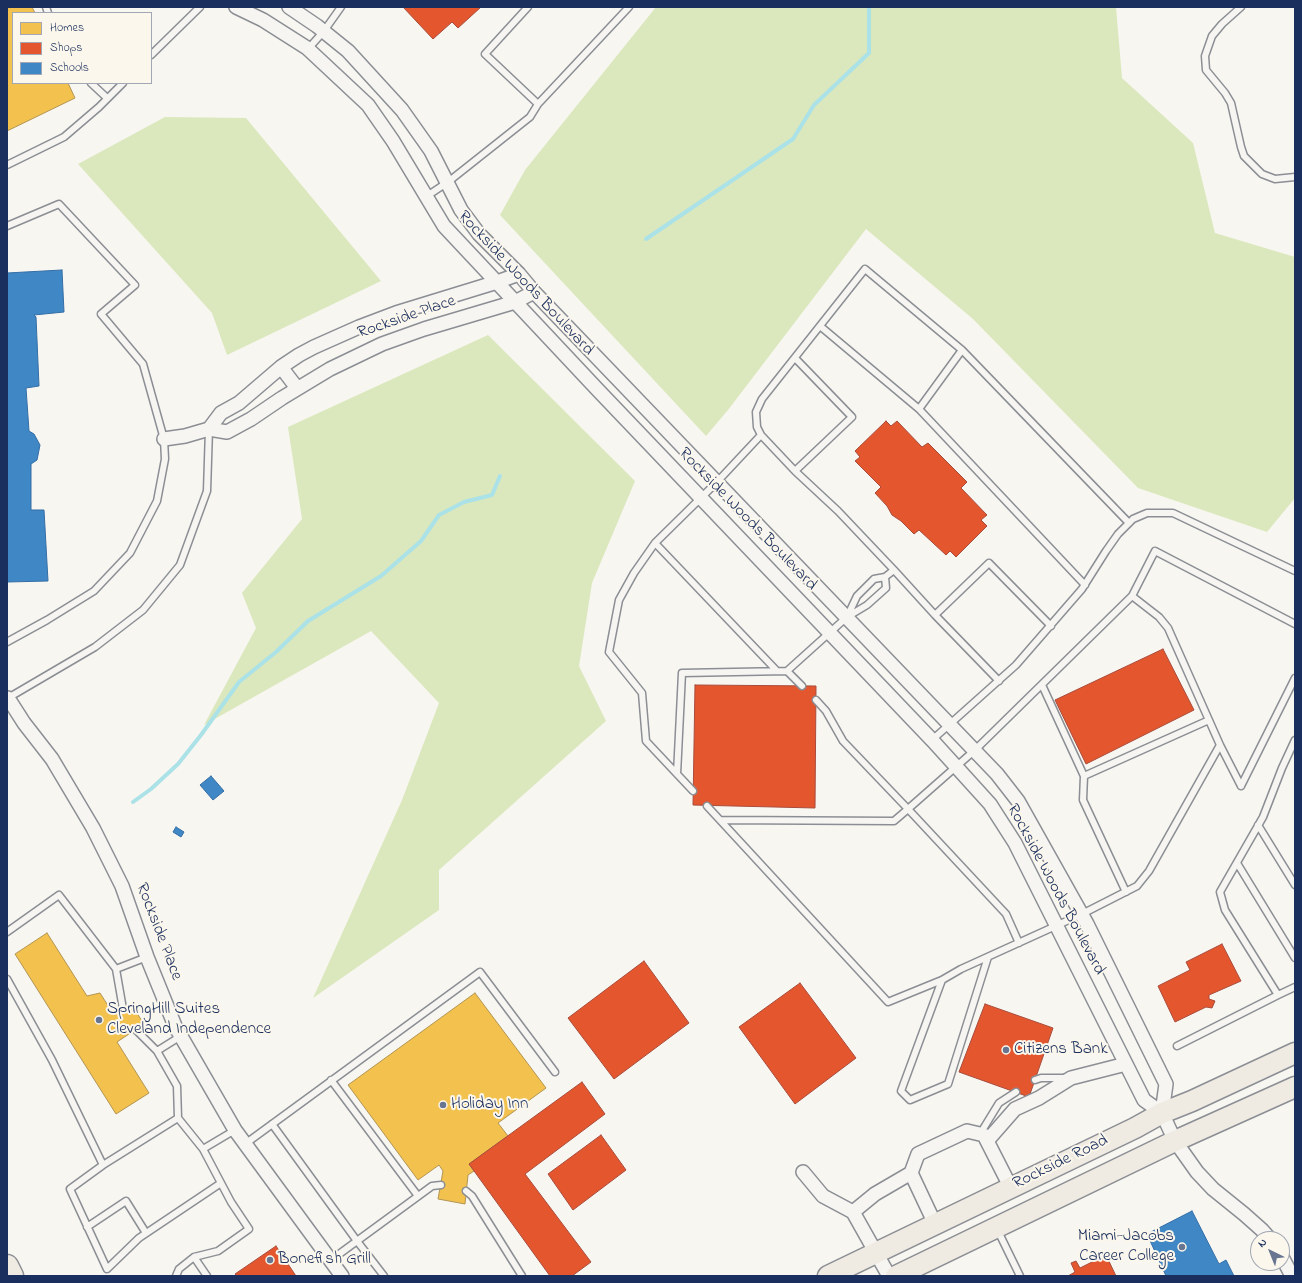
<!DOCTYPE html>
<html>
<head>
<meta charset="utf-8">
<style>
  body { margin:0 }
  #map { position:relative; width:1302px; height:1283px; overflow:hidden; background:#f8f6f0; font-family:"Indie Flower",sans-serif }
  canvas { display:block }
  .frame { position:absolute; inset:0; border:8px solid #1b2f5e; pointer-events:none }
  .legend { position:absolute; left:12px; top:12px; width:140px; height:72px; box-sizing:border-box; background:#fbf7ec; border:1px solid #a1a7b3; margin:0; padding:5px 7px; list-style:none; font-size:12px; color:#1b2f5e }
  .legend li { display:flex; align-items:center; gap:8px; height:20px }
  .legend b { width:20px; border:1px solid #a1a7b3 }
  .north { position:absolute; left:1250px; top:1231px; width:40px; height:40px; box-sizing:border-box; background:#fbf7ec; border:1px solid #a1a7b3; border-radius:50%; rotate:317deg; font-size:11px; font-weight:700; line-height:16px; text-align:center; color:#1b2f5e }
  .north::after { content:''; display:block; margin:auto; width:14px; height:18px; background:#687591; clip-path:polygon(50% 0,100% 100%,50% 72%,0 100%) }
</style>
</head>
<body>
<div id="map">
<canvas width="1302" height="1283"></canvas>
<div class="frame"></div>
<ul class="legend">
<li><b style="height:11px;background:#f2c14e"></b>Homes</li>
<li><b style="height:11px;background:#e4572e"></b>Shops</li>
<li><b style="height:11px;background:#3f88c5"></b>Schools</li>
</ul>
<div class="north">N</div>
</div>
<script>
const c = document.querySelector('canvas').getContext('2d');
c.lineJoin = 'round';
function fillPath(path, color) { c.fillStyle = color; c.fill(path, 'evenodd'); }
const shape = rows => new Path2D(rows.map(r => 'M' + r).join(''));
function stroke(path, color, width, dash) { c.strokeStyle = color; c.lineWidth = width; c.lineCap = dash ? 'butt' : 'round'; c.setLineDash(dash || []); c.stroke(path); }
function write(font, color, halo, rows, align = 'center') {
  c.font = font + ' "Indie Flower",sans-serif'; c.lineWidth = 4; c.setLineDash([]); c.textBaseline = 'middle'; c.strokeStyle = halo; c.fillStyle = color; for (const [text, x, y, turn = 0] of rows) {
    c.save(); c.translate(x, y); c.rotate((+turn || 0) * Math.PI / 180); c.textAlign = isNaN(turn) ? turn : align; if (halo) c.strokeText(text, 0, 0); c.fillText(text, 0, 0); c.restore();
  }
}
fillPath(shape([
  [656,7,1116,7,1122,78,1193,143,1215,233,1295,257,1295,498,1267,532,1138,488,973,319,866,229,728,410,706,436,500,215,525,170],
  [165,117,246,118,381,281,227,355,212,313,78,164],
  [488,335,635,481,592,583,579,666,606,721,439,870,439,910,313,998,402,800,439,703,371,631,204,725,256,628,242,593,302,519,288,427]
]), '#dbe8bd');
const homes = shape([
  [7,7,32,7,35,13,13,13,13,83,68,83,75,98,7,131,7,7],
  [47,933,87,996,100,993,114,1015,131,1004,144,1024,117,1042,149,1093,116,1114,15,954,47,933],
  [475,993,546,1088,498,1123,508,1136,469,1164,474,1171,468,1175,465,1204,438,1199,443,1171,439,1165,418,1180,348,1085,475,993]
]);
fillPath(homes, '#f2c14e');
stroke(homes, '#b29553', 1);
const shops = shape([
  [403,7,481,7,458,28,452,22,433,39,403,7],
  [886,421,891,426,897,421,922,447,928,443,967,482,961,488,987,515,981,520,987,526,956,557,950,551,946,555,919,530,914,534,901,521,892,515,887,506,875,493,881,487,855,461,860,457,855,451,886,421],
  [1163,649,1194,710,1086,764,1055,700,1163,649],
  [695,685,816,686,815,808,693,805,695,685],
  [1222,944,1241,981,1209,995,1209,999,1215,1001,1212,1008,1206,1007,1175,1022,1158,986,1190,970,1186,962,1222,944],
  [644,961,689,1023,614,1079,568,1018,644,961],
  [800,983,856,1058,795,1104,739,1027,800,983],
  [985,1004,1053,1028,1029,1097,959,1072,985,1004],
  [582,1082,605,1114,525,1174,591,1262,572,1276,550,1276,469,1164,582,1082],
  [601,1135,626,1170,573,1210,548,1174,601,1135],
  [276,1246,296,1276,237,1276,235,1274,276,1246],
  [1106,1255,1116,1276,1068,1276,1075,1272,1071,1263,1076,1261,1080,1268,1106,1255]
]);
fillPath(shops, '#e4572e');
stroke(shops, '#a84b3c', 1);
const schools = shape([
  [62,270,64,312,34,315,36,317,39,386,26,388,29,431,34,434,40,445,37,460,31,464,31,510,44,510,48,581,7,582,7,273,62,270],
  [211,776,224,791,213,800,200,785,211,776],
  [176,827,184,832,181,837,173,832,176,827],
  [1192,1211,1219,1264,1226,1260,1234,1276,1166,1276,1147,1234,1192,1211]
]);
fillPath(schools, '#3f88c5');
stroke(schools, '#346da6', 1);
stroke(shape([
  [646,239,793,139,814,105,869,53,869,7],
  [133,802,151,789,178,764,201,735,239,682,276,652,308,621,381,576,421,541,439,515,464,502,492,495,500,476]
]), '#abe2e8', 4);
const service = shape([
  [46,7,48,13],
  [528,7,485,54,538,104],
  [1241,7,1222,24,1212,36,1205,56,1206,70,1225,93,1231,103,1241,147,1244,156,1262,174,1275,179,1295,177],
  [308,49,324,31,341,7],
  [151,55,200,7],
  [91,83,107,98],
  [7,165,64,137,99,107,123,83],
  [427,196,448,182,530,117,538,104,629,7],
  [7,226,59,204,135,285,101,314,143,364,164,439,165,459,157,501,130,553,94,591,47,620,7,642],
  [820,326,919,409,1085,585],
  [795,358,852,417,795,471],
  [919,409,962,350],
  [761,435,717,482,655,543,777,671],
  [655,543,634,573,619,600,609,652,642,693,646,741,693,791],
  [894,570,838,511,795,471,761,435,757,427,756,412,762,399,865,269,962,350,1129,523],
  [885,577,894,570,935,615,999,681],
  [1132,596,1159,617,1168,628,1220,745,1241,786],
  [935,615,989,563,1051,626],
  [787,671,802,686],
  [1042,685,1084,776,1083,800,1126,892],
  [7,697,8,698,95,647,143,610,180,565,207,491,209,429],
  [816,700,826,711,843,741,908,809,975,750,1132,596,1155,551,1295,624],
  [932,740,1016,665,1082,589,1106,551,1118,534,1133,519,1147,513,1173,513,1295,571],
  [1295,740,1282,768,1263,817,1220,892,1225,910,1278,995,1295,987],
  [677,774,682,673,787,671,847,617,867,605,886,588,885,577,874,579,857,596,847,617],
  [1084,776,1209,720],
  [1241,786,1295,678],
  [707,806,888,1002,942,980,961,969,1082,914,1137,886,1149,871,1220,745],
  [720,820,894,821,908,809,1006,914,1019,943],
  [1258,825,1295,885],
  [1237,863,1295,958],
  [7,932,59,895,116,969],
  [7,979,52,1060,103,1165,70,1189,107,1269,139,1238,221,1183],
  [942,980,901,1091,910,1100,948,1084,988,957],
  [123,1009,116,969,147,957],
  [136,1030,157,1051,177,1086,178,1118,203,1149],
  [1177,1046,1278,995],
  [157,1051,181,1036],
  [331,1080,418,1196],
  [1035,1080,1041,1078,1065,1078],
  [272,1124,357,1241,384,1276],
  [980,1134,999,1103,1016,1092],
  [245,1144,480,972,555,1072],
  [103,1165,178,1118],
  [466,1191,472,1196,522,1276],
  [87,1227,126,1201,146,1233],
  [998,1231,1020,1276],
  [194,1257,207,1276],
  [331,1260,432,1186,441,1185],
  [176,1276,179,1269,194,1257,218,1251,249,1229,231,1202,203,1149,235,1130]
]);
const minor = shape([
  [236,7,263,20,307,48,368,105,393,141,444,226,596,388,932,740,990,804,1015,843,1144,1100,1162,1113,1175,1141,1197,1172,1213,1189,1244,1214,1262,1230,1270,1239],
  [289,7,317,26,348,51,402,110,431,151,461,210,479,234,519,274,534,292,997,774,1018,801,1087,924,1166,1084,1162,1113],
  [281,367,297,388],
  [209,429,221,413,239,403,281,367,299,355,314,347,359,327,396,313,497,282,519,274],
  [164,439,185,436,209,429,227,432,251,419,282,398,330,369,382,344,424,329,515,302,534,292],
  [8,698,24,723,52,759,93,828,122,886,147,957,175,1026,235,1130,342,1276],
  [987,1141,1015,1109,1039,1098,1071,1078,1126,1064],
  [803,1172,823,1196,853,1212,889,1276],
  [853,1212,875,1194,911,1173],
  [935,1224,911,1173,918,1154,967,1131,984,1135,1011,1188],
  [1282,1257,1292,1276]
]);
const primary = shape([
  [828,1276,1135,1128,1162,1113,1192,1101,1295,1053],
  [896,1276,1175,1141,1295,1087]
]);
const motorway = shape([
  [7,1266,12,1276]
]);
stroke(service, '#8b8e94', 9);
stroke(minor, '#8b8e94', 16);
stroke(primary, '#8b8e94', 23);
stroke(motorway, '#8b8e94', 25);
stroke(service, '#f6f5f1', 6);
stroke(minor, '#f6f5f1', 13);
stroke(primary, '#efeae2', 20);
stroke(motorway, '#efeae2', 22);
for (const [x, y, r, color] of [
  [99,1020,4,"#687591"],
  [1006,1050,4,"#687591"],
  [443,1105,4,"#687591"],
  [1182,1247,4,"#687591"],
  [270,1260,4,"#687591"]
]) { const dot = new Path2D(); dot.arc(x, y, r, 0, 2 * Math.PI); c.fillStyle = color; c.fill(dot); stroke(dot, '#fbf7ec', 1.5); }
write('17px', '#1b2f5e', '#fbf7ec', [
  ["Rockside Woods Boulevard",525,284,47],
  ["Rockside Place",407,318,-19],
  ["Rockside Woods Boulevard",747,520,46],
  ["Rockside Woods Boulevard",1055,890,62],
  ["Rockside Place",158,932,69],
  ["Rockside Road",1061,1163,-26]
]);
write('17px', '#1b2f5e', '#fbf7ec', [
  ["SpringHill Suites",107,1010],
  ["Cleveland Independence",107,1030],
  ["Citizens Bank",1014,1050],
  ["Holiday Inn",451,1105],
  ["Miami-Jacobs",1174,1237,"right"],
  ["Career College",1174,1257,"right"],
  ["Bonefish Grill",278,1260]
], 'left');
</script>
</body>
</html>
